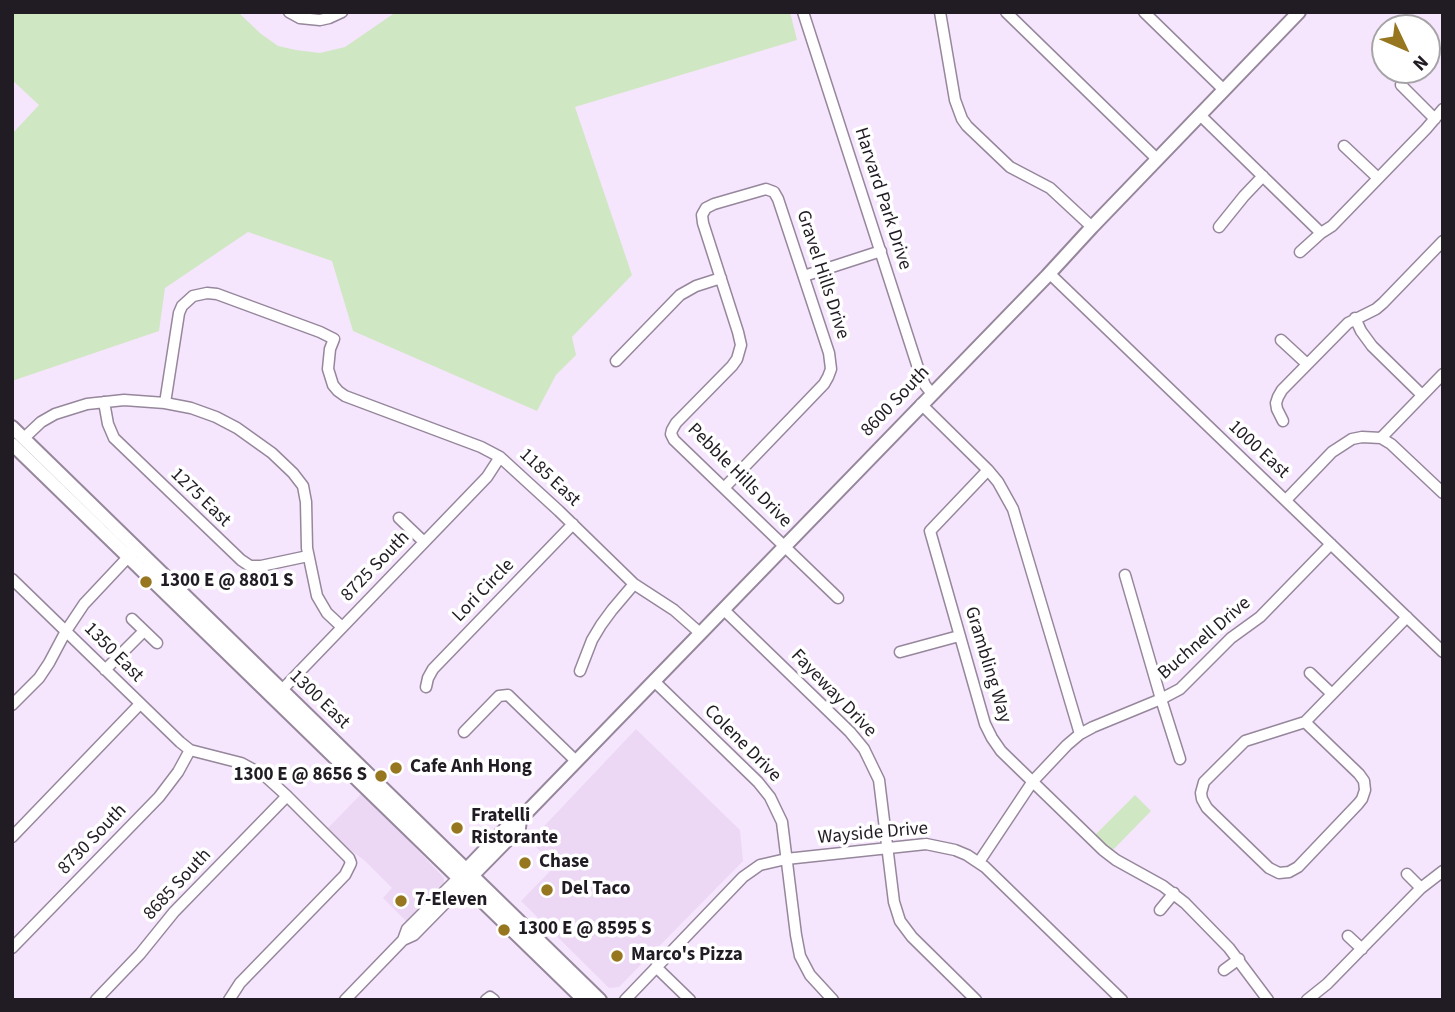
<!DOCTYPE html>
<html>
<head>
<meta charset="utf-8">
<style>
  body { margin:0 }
  #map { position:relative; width:1455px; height:1012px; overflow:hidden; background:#f6e6fd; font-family:"Source Sans 3",sans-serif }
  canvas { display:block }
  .frame { position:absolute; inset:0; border:14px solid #211b23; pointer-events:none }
  .north { position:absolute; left:1371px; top:14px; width:70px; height:70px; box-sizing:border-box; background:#fff; border:2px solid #a6a4a7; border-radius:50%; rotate:134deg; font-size:19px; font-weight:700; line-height:28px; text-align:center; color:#211b23 }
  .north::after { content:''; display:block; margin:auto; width:24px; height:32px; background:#967720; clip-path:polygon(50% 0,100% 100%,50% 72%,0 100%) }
</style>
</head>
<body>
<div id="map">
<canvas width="1455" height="1012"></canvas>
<div class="frame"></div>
<div class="north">N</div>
</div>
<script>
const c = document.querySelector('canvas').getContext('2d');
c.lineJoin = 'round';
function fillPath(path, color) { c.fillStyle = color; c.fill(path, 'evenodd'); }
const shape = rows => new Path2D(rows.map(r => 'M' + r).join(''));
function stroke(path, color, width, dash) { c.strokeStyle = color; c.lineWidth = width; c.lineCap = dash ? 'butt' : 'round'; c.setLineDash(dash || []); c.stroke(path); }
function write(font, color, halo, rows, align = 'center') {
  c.font = font + ' "Source Sans 3",sans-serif'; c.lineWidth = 7; c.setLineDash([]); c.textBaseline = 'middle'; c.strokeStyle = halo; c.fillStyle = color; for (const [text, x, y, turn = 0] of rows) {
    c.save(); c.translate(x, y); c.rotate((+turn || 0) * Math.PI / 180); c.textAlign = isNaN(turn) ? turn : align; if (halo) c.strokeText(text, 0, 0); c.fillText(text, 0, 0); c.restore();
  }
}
fillPath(shape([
  [636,729,740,830,743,861,619,987,609,988,521,901,555,866,530,841],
  [363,792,444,878,444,883,441,888,407,922,383,898,392,888,365,861,348,848,328,828]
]), '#ecd7f5');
fillPath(shape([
  [12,12,238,12,260,33,278,46,296,50,320,53,345,47,396,12,790,12,797,40,575,107,632,275,572,337,576,355,556,375,537,411,353,331,332,261,248,232,165,288,159,331,12,381,12,134,39,105,12,80],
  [1135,795,1151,811,1112,851,1095,835]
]), '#d0e7c4');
const minor = shape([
  [289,12,300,18,320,20,329,18,342,12],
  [803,12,919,371,925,385,932,394],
  [940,12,955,100,962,119,967,126,1010,167,1050,188,1092,227],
  [1006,12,1157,159],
  [1144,12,1224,90],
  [1401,85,1435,119],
  [1200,115,1321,233],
  [1344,146,1378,178],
  [1219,227,1244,196,1263,176],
  [1300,252,1321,233,1332,226,1426,129,1443,109],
  [1049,273,1443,652],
  [804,276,881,251],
  [1355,318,1361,331,1372,346,1422,395],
  [1281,340,1307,364],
  [616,361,680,295,696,286,721,278],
  [104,402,108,424,114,438,241,560,250,566,261,566,308,556],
  [165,403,179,313,182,306,193,296,207,293,217,294,320,332,334,339,330,349,328,369,333,385,338,391,345,396,481,447,500,457,559,511,634,584,674,610,700,633],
  [921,404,988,470,998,482,1013,509,1080,734],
  [1283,421,1277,409,1276,403,1278,397,1282,390,1348,323,1376,309,1383,303,1443,241],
  [24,438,41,422,55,414,87,404,124,400,165,403,191,408,216,417,237,428,272,453,293,473,303,486,306,502,307,548,317,596,327,613,342,627],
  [1381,438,1443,374],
  [988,470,930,531,985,724,992,738,1001,751,1103,850,1116,860,1163,886,1185,903,1229,948,1268,1000],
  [724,488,824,384,828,377,831,369,829,353,778,199,774,192,766,189,714,204,706,208,702,215,703,223,738,332,741,345,737,359,732,366,676,423,672,430,671,434,674,440,838,598],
  [1286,500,1332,452,1352,439,1362,437,1381,438,1391,444,1443,493],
  [399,518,424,542],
  [1125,575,1161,699,1180,759],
  [12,579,180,742,190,750,241,763,265,776,287,796,349,858,351,863,345,875,240,983,229,1000],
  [723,609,850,732,864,749,879,780,894,902,900,921,912,937,976,1000],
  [132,619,157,643],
  [900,652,959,636],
  [105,670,144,631],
  [580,671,592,640,601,625,612,610,634,584],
  [1310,673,1332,694],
  [654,681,758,782,770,797,782,822,796,935,800,956,810,975,833,1000],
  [426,687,428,678,433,669,573,524],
  [278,694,487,477,500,457],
  [12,705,39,678,49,663,66,631,84,604,131,554],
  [1305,722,1359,774,1364,781,1365,790,1362,799,1358,804,1298,867,1289,872,1279,873,1269,868,1207,808,1202,799,1201,793,1204,782,1245,741,1305,722,1407,617],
  [464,732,499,696,508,695,576,761],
  [12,837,140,704],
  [979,862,1033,781,1067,745,1080,734,1093,727,1161,699,1180,689,1231,638,1260,617,1331,544],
  [1407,874,1421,888],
  [1160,910,1174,893],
  [1348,936,1362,949],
  [403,940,414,935,464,884],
  [12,948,159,797,178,772,190,750],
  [656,967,690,1000],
  [1224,970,1239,959],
  [96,1000,140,954,174,912,287,796],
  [345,1000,403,940,407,929,458,878],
  [486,1000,490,997,494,1000],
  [625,1000,743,877,760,865,786,859,926,844,955,850,967,855,985,867,1122,1000],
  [1307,1000,1327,984,1421,888,1443,871]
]);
const major = shape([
  [12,427,600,1000],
  [12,444,584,1000],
  [458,878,513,821,520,819,528,811,1047,276,1092,227,1299,12],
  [467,881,519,828,520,819]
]);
stroke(minor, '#96879c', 13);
stroke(major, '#96879c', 16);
stroke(minor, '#fff', 10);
stroke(major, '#fff', 12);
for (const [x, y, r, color] of [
  [146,582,7,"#967720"],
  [396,768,7,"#967720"],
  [381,776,7,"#967720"],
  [457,828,7,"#967720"],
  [525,863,7,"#967720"],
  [547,890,7,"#967720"],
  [401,901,7,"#967720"],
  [504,930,7,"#967720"],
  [617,956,7,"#967720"]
]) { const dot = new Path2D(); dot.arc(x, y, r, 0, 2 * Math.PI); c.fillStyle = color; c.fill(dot); stroke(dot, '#fff', 2.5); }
write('19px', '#211b23', '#fff', [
  ["Harvard Park Drive",882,199,72],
  ["Gravel Hills Drive",822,275,72],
  ["8600 South",896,402,-46],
  ["1000 East",1258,450,43],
  ["Pebble Hills Drive",739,476,45],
  ["1185 East",549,478,43],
  ["1275 East",200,498,44],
  ["8725 South",376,567,-46],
  ["Lori Circle",484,591,-46],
  ["Buchnell Drive",1205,639,-41],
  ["1350 East",113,653,45],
  ["Grambling Way",987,665,73],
  ["Fayeway Drive",833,694,46],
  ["1300 East",319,700,44],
  ["Colene Drive",742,744,45],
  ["Wayside Drive",873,834,-5],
  ["8730 South",93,840,-46],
  ["8685 South",178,885,-47]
]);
write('bold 19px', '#211b23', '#fff', [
  ["1300 E @ 8801 S",160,582],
  ["Cafe Anh Hong",410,768],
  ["1300 E @ 8656 S",367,776,"right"],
  ["Fratelli",471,817],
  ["Ristorante",471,839],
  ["Chase",539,863],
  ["Del Taco",561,890],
  ["7-Eleven",415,901],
  ["1300 E @ 8595 S",518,930],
  ["Marco's Pizza",631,956]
], 'left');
</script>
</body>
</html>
